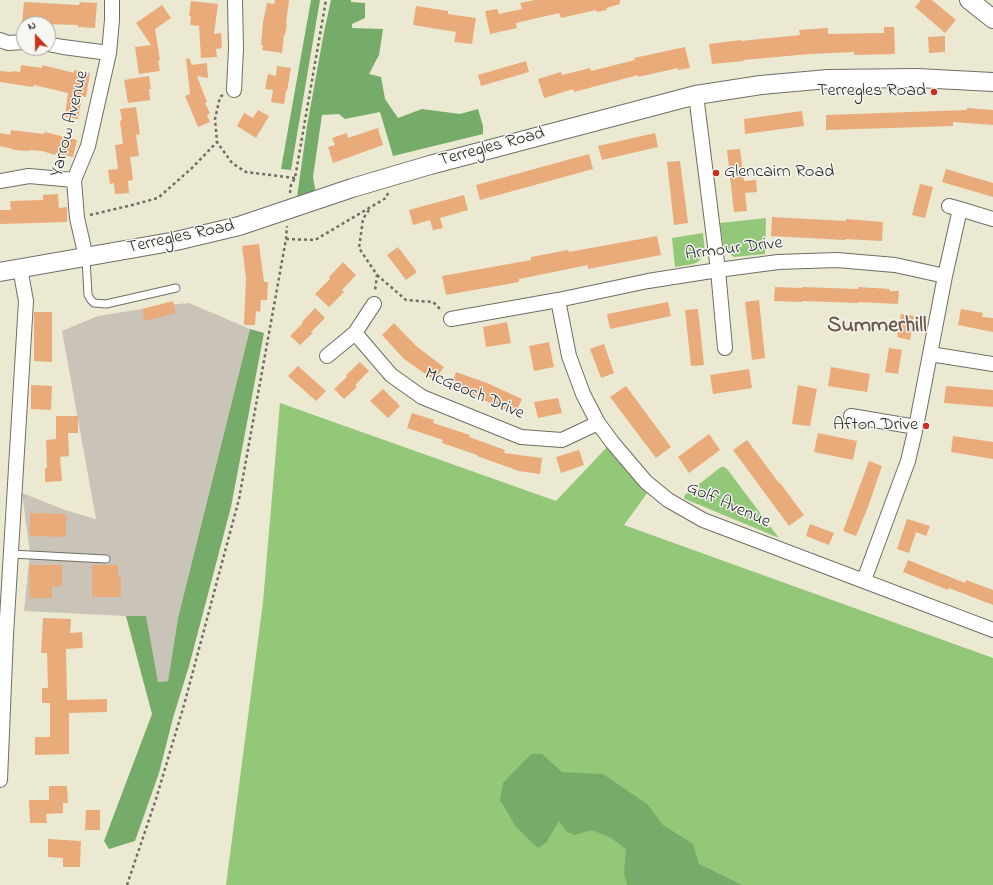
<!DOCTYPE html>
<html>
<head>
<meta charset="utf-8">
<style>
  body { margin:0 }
  #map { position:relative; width:993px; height:885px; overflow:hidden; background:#ece9d2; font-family:"Indie Flower",sans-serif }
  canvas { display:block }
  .north { position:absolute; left:16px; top:16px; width:40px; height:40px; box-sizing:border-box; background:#f6f6f2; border:1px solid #a5a5a2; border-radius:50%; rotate:338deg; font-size:11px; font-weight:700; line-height:16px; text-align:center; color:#2b2b2b }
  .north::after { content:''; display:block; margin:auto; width:14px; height:18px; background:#c8321e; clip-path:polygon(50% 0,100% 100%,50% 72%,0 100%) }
</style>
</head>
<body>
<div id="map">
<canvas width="993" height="885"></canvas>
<div class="north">N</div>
</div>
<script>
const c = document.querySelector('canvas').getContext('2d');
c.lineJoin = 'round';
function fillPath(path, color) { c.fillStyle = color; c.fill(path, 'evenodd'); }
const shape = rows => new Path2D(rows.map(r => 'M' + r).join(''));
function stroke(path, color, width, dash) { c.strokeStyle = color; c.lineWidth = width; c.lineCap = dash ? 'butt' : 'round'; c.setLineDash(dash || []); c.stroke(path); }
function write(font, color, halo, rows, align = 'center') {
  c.font = font + ' "Indie Flower",sans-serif'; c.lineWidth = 3; c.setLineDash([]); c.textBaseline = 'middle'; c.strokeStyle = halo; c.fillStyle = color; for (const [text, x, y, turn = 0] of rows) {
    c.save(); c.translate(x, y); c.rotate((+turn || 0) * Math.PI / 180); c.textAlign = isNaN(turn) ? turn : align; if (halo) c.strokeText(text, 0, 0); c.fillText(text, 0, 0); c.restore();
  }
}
fillPath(shape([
  [189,303,250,329,178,618,168,681,158,682,145,616,126,616,24,611,30,552,22,493,65,510,96,519,62,331,98,316,167,305]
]), '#c9c3b8');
fillPath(shape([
  [766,218,765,254,734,257,725,250,723,243,720,223],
  [703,233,705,254,702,257,698,262,693,264,675,267,672,238],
  [280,403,556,501,607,447,648,492,624,525,993,658,993,885,226,885,263,602],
  [721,467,724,467,727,469,779,538,685,499,684,497,685,495]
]), '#93c879');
fillPath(shape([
  [311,0,320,0,291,170,281,169],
  [331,0,351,0,351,2,365,3,365,18,352,24,352,28,383,29,379,55,369,74,381,77,385,99,398,118,422,109,460,114,478,109,483,126,483,134,393,156,380,112,345,119,339,114,322,115,313,177,316,193,297,197,307,126,324,32],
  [250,329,264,333,231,507,189,666,173,718,159,773,135,841,109,849,104,841,152,714,126,616,146,616,158,682,168,681,178,618],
  [531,754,542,754,562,772,603,774,647,804,663,825,693,844,699,864,742,885,627,885,624,873,626,849,611,838,592,830,575,835,567,832,559,821,546,843,538,848,516,827,500,800,503,783]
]), '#76ac69');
fillPath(shape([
  [275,0,289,0,286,24,287,24,285,35,284,35,282,53,262,50,263,45,261,45,263,22,267,3,274,4],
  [535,0,620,0,620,4,606,8,607,10,597,12,596,10,561,18,559,13,516,23,517,28,490,34,485,11,497,9,499,14,522,9,520,3],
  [921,0,932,0,956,20,945,33,915,7],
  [191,1,218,4,214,34,221,33,222,48,216,49,217,57,201,58,199,26,190,25,191,16,189,16],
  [24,2,79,5,80,2,97,3,95,28,78,27,78,25,43,24,22,22],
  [162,5,171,18,155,29,160,60,158,61,160,71,139,74,135,47,151,45,136,23],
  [416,6,448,11,448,14,476,18,472,44,454,42,456,32,413,25],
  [884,27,894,27,895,54,854,55,854,52,810,54,743,60,744,61,712,64,709,44,741,40,741,41,800,35,799,30,828,28,828,34,884,33],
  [945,36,945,52,929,53,928,37],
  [685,47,690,68,678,70,678,68,638,77,638,75,574,92,573,89,544,98,538,79,561,72,562,75,590,68,591,71,635,60,634,58],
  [189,58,192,65,207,63,208,78,197,76,207,102,205,103,210,113,207,115,210,122,198,127,185,96,190,94,186,59],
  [526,61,529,72,481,86,478,75],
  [21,65,42,68,42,65,74,73,74,70,90,73,86,97,82,96,78,119,65,117,68,93,34,85,33,87,0,82,0,71,11,72,12,71,20,72],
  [277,66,291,68,287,91,286,91,284,104,271,102,273,90,265,89,268,74,276,76],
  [149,76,151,89,149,89,150,100,128,103,124,80],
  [136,107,140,134,136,135,139,156,130,157,133,180,128,181,129,193,115,194,114,183,110,184,108,170,118,169,115,145,123,144,120,121,122,120,120,109],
  [967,108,993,110,993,125,953,122,953,126,826,130,826,115,967,110],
  [258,110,269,116,256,138,237,126,244,113,253,118],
  [802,111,804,126,745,134,744,119],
  [378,128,383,145,333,163,328,147,335,145,332,138,347,133,348,138],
  [11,130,44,134,45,132,77,140,73,157,56,153,55,155,42,151,29,150,29,151,13,150,13,149,0,146,0,133,10,135],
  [655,133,658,147,602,160,598,146],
  [740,149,744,181,756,180,757,192,745,193,747,211,734,212,727,150],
  [589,154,593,169,480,200,476,185],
  [680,161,688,223,674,225,667,162],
  [946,169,993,183,993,197,942,182],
  [920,184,933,187,925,218,912,215],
  [58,194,59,208,67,207,67,222,0,224,0,210,11,210,10,201,43,200,43,195],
  [464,195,468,210,440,218,443,228,433,230,430,220,413,225,409,210],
  [772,217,846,221,846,219,883,222,882,241,845,239,845,240,771,236],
  [657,236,661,255,588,269,588,265,519,279,519,282,446,295,442,276,531,260,531,257,568,250,569,252],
  [259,244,264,282,268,282,267,300,261,300,260,312,256,311,255,325,244,325,246,278,242,246],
  [398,247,417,272,406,280,387,255],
  [343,262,356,275,342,290,344,292,329,307,315,294,330,279,329,277],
  [775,287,802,288,802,287,858,289,858,287,890,289,889,291,899,291,898,304,858,302,858,303,802,301,802,302,774,301],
  [759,300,765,358,752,360,745,302],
  [173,301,176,313,145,321,142,309],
  [668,302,671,316,610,329,607,314],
  [315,308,325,318,311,332,313,333,300,345,290,336,303,323,302,322],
  [698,309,704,365,691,366,685,310],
  [961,309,983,313,982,317,993,318,993,332,958,325],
  [34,312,52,312,52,362,34,361],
  [901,314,914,316,910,340,897,337],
  [507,322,511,343,486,347,483,327],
  [394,323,416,346,444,367,434,380,404,359,382,335],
  [549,342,554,367,534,371,529,346],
  [604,344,614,373,601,378,590,349],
  [889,348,902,350,898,374,885,372],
  [360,362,369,371,355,385,357,387,344,399,334,389,347,377,346,375],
  [298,366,326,391,316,401,288,376],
  [831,367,870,374,867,392,828,386],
  [749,369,752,388,713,394,710,375],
  [456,372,487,383,522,399,515,414,481,399,451,388],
  [31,385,52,386,51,410,31,409],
  [798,385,817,389,810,426,792,424],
  [626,386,671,447,656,458,610,397],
  [946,386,993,390,993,407,944,403],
  [383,389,400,406,388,418,370,401],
  [558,398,562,413,538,418,534,402],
  [412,413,434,420,433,423,470,435,469,437,505,450,504,453,542,458,540,474,519,471,477,456,477,455,442,443,443,440,407,428],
  [56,416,78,416,78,433,68,433,69,456,60,457,62,481,45,482,45,468,47,468,46,440,56,439],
  [818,433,857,441,853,460,814,452],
  [709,434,720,450,689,473,678,457],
  [953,436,993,442,993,459,951,452],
  [747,440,779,483,780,483,804,515,789,526,733,450],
  [579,450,584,465,561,473,556,457],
  [869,461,882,466,868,507,856,536,843,531],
  [30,513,66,514,66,537,30,536],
  [907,519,930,526,926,536,916,532,909,553,897,549],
  [810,524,834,533,829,545,806,536],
  [908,560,965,583,966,580,993,590,993,605,949,588,948,590,903,572],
  [29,565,62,565,62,586,52,587,52,598,30,598],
  [92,565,118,565,118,577,121,577,121,597,92,597],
  [43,618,71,619,70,633,82,632,83,648,66,649,67,700,107,699,107,712,69,713,69,754,35,755,35,737,50,737,50,703,42,703,42,688,48,688,47,653,41,653],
  [49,786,67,786,68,803,63,803,63,813,46,814,47,823,30,823,29,800,49,800],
  [86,810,100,810,100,830,85,830],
  [48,839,81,841,80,867,63,867,63,858,48,857]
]), '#eaab7a');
const service = shape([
  [86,258,88,295,91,300,94,303,106,304,176,288],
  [11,554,106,559]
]);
const minor = shape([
  [0,40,8,43,24,42],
  [48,44,63,47,109,53],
  [234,90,236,49,235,0],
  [696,95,718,270,725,348],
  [0,181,29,176,74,180],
  [949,206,960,209,993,219],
  [86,257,77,218,74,180,88,146,109,53,112,20,112,0],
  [558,300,569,356,583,394,598,423,612,442,646,482,668,500,703,520,993,630],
  [451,319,558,300,648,281,718,270,778,262,837,260,895,265,945,276],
  [355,333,391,375,422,397,521,437,562,440,598,423],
  [930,354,993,364],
  [327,356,355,333,374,304],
  [851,416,916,427],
  [864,580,908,461,916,427,945,276,960,209],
  [0,780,6,635,26,301,20,268]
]);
const tertiary = shape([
  [969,0,993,19],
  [352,188,430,165,696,95,761,85,828,79,917,78,993,82],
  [0,272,176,241,239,226]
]);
stroke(service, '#6f6e65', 9);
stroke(minor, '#6f6e65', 16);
stroke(tertiary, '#6f6e65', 20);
stroke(shape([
  [223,95,220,97,215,119,217,142,232,163,246,172,295,178],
  [290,193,291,185,295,178,326,0],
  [369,210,363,219,359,248,377,275,375,291],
  [90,215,132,205,158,198,192,168,217,142],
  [286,239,315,240,386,198,388,193],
  [377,275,406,300,433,302,442,311],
  [127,885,156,799,184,705,239,499,286,239,287,226]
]), '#6f6e65', 2.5, [3, 3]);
stroke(service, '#fff', 7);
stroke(minor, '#fff', 14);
stroke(tertiary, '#fff', 18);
const tertiaryBridge = shape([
  [239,226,352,188]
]);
stroke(tertiaryBridge, '#6f6e65', 20, []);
stroke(tertiaryBridge, '#fff', 18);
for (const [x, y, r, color] of [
  [934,92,4,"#c8321e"],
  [716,173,4,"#c8321e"],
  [926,426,4,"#c8321e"]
]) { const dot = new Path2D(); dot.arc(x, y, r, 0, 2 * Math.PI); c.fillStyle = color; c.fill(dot); stroke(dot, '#f6f6f2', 1.5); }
write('18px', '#2b2b2b', '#f6f6f2', [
  ["Terregles Road",926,92],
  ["Glencairn Road",724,173,"left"],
  ["Afton Drive",918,426]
], 'right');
write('18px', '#2b2b2b', '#f6f6f2', [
  ["Yarrow Avenue",71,124,-76],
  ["Terregles Road",492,148,-15],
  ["Terregles Road",181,238,-12],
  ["Armour Drive",734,250,-7],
  ["McGeoch Drive",474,395,23],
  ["Golf Avenue",728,506,24]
]);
write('bold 22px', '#6e5847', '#f6f6f2', [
  ["Summerhill",877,327]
]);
</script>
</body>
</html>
